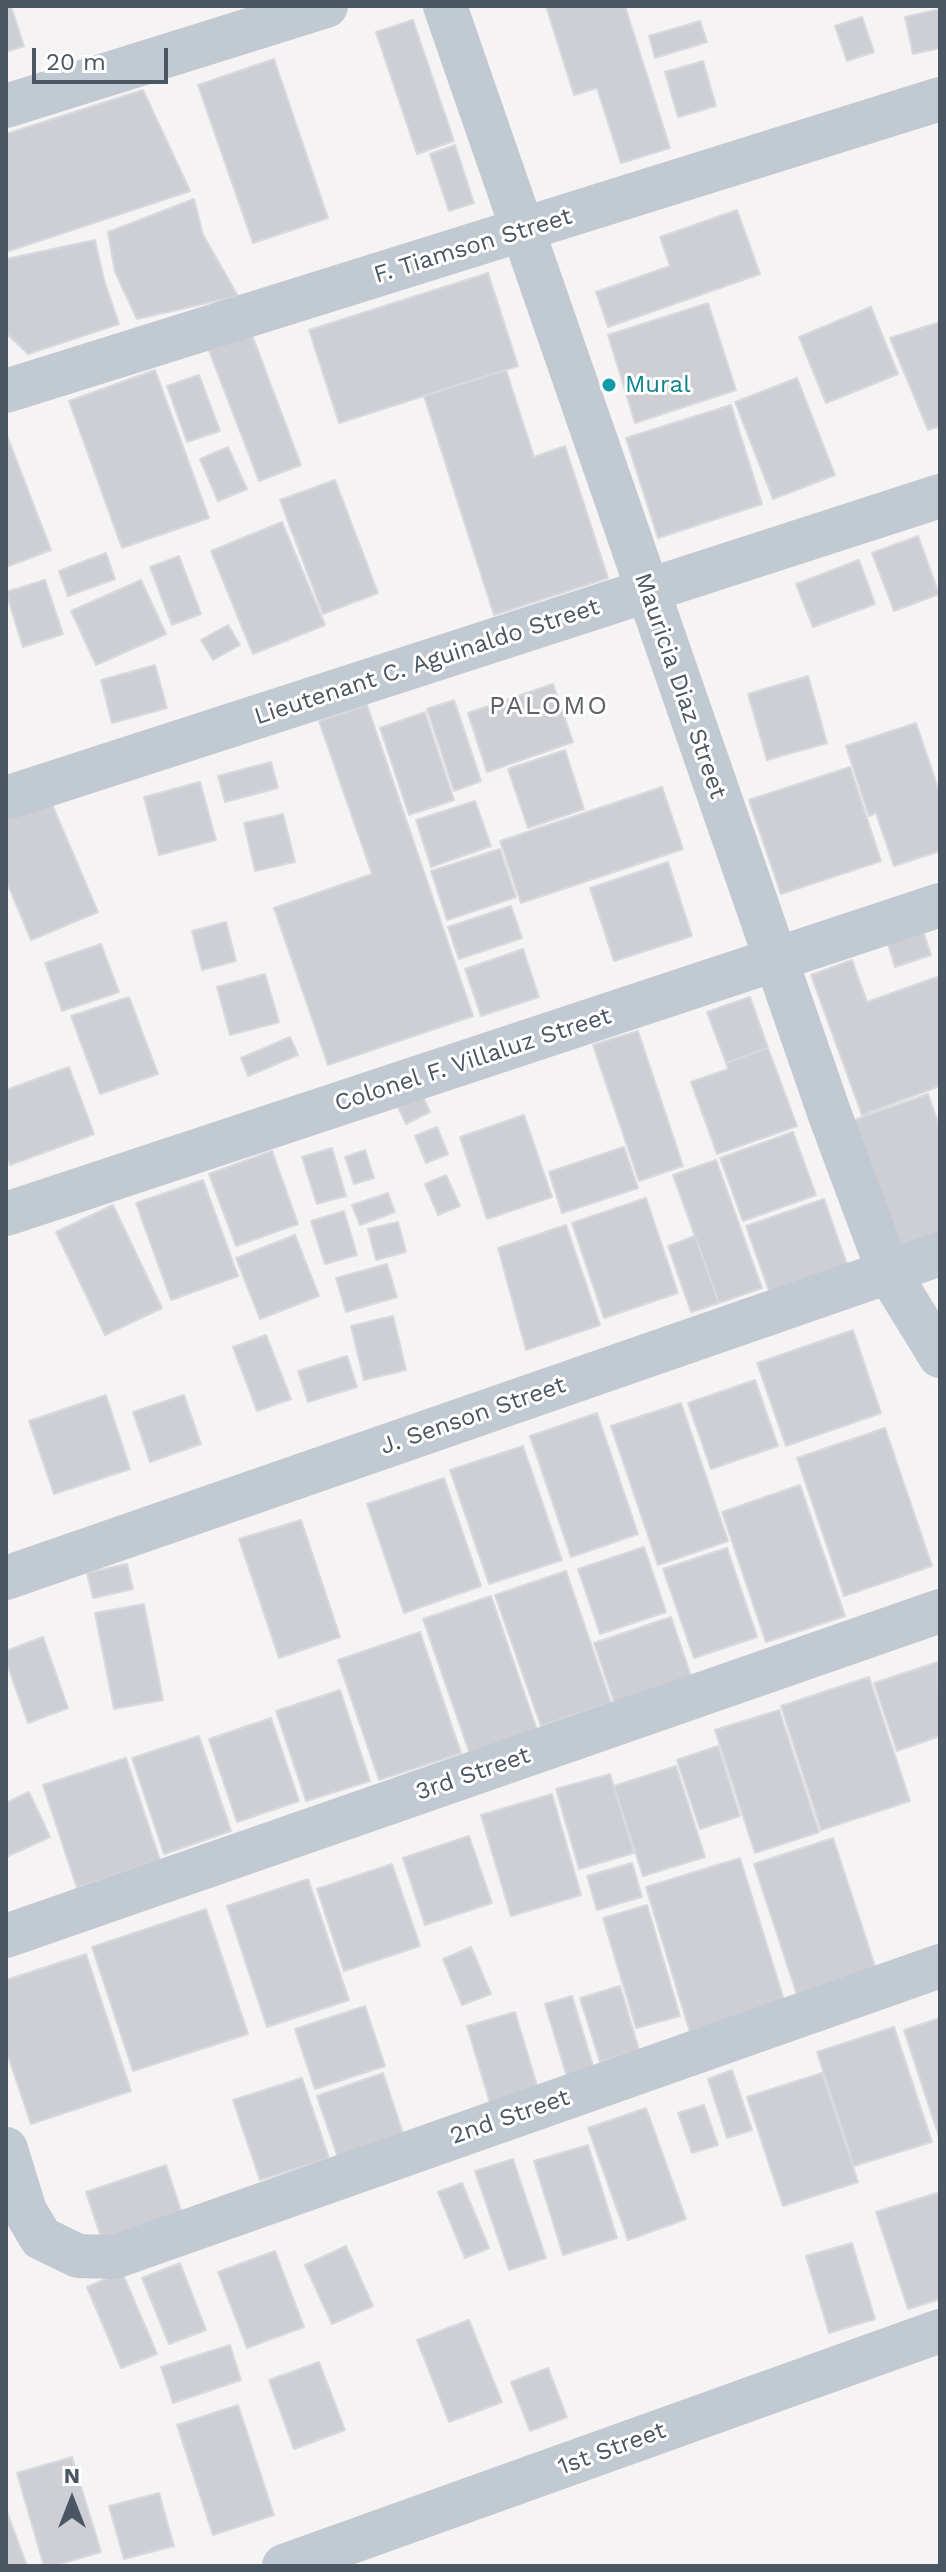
<!DOCTYPE html>
<style>
body{margin:0}
#map{position:relative;width:946px;height:2572px;overflow:hidden;background:#f5f3f3;font-family:"Work Sans",sans-serif}
canvas{display:block}
.frame{position:absolute;inset:0;border:8px solid #4a5661;pointer-events:none}
.north{position:absolute;left:32px;top:2460px;width:80px;height:80px;-webkit-text-stroke:6px #fff;paint-order:stroke;rotate:0deg;font-size:22px;font-weight:700;line-height:32px;text-align:center;color:#4a5661}
.north::after{content:'';display:block;margin:auto;width:28px;height:36px;background:#4a5661;clip-path:polygon(50% 0,100% 100%,50% 72%,0 100%)}
.scale{position:absolute;left:32px;top:48px;width:136px;height:36px;box-sizing:border-box;border:4px solid #4a5661;border-top:0;padding-left:10px;font-size:24px;line-height:28px;white-space:nowrap;color:#4a5661;-webkit-text-stroke:6px #fff;paint-order:stroke}
</style>
<div id="map">
<canvas width="946" height="2572"></canvas>
<div class="frame"></div>
<div class="north">N</div>
<div class="scale">20 m</div>
</div>
<script>
const context = document.querySelector('canvas').getContext('2d');
context.lineJoin = 'round';
function fillPath(path, color) {
  context.fillStyle = color;
  context.fill(path, 'evenodd');
}
function stroke(path, color, width, dash) {
  context.strokeStyle = color;
  context.lineWidth = width;
  context.lineCap = dash ? 'butt' : 'round';
  context.setLineDash(dash || []);
  context.stroke(path);
}
function write(font, color, halo, rows, align = 'center') {
  context.font = font + ' "Work Sans",sans-serif';
  context.lineWidth = 6;
  context.setLineDash([]);
  context.textBaseline = 'middle';
  context.strokeStyle = halo;
  context.fillStyle = color;
  for (const [text, x, y, turn = 0] of rows) {
    context.save();
    context.translate(x, y);
    context.rotate((+turn || 0) * Math.PI / 180);
    context.textAlign = isNaN(turn) ? turn : align;
    if (halo) context.strokeText(text, 0, 0);
    context.fillText(text, 0, 0);
    context.restore();
  }
}
const building = new Path2D(`
 M6,6H11L24,46L6,52Z
 M546,6H625L670,148L621,163L597,88L574,95Z
 M940,9V48L913,54L905,17Z
 M862,17L874,52L847,61L835,26Z
 M413,20L454,141L417,154L376,32Z
 M700,21L707,42L655,58L649,36Z
 M274,59L328,218L253,243L198,85Z
 M703,61L716,106L678,117L665,72Z
 M143,90L190,191L6,252V134Z
 M455,145L474,203L449,211L430,154Z
 M194,199L203,235L238,296L137,319L115,272L108,232Z
 M737,210L760,274L608,327L596,292L670,266L660,237Z
 M95,240L104,280L119,324L28,354L6,333V259Z
 M488,273L518,366L339,423L309,330Z
 M708,303L736,390L635,423L608,335Z
 M871,307L898,374L826,403L799,337Z
 M246,319L301,465L259,481L203,335Z
 M940,322V426L928,430L890,338Z
 M155,370L209,518L122,548L69,401Z
 M506,370L534,457L565,446L608,578L494,615L424,396Z
 M199,375L220,431L187,442L167,386Z
 M797,378L835,475L773,499L735,402Z
 M731,405L762,504L658,538L626,438Z
 M6,433L51,550L6,567Z
 M228,447L247,489L218,501L200,459Z
 M335,480L378,593L323,614L280,500Z
 M282,522L325,625L253,654L211,551Z
 M918,536L939,594L894,611L872,553Z
 M106,553L115,579L68,596L59,571Z
 M179,556L201,614L172,625L150,567Z
 M859,560L875,604L813,627L796,584Z
 M45,580L63,634L23,647L6,592Z
 M141,580L166,634L96,665L71,611Z
 M228,625L240,645L213,660L201,640Z
 M155,665L167,708L112,723L101,680Z
 M808,676L827,743L767,760L748,694Z
 M553,684L573,742L487,772L468,713Z
 M454,700L481,781L454,791L427,709Z
 M367,705L473,1016L328,1065L274,908L372,874L319,721Z
 M425,712L454,800L409,815L380,728Z
 M916,723L940,794V851L894,866L876,813L869,816L846,746Z
 M565,750L584,809L528,828L508,769Z
 M271,762L278,788L225,802L218,776Z
 M850,767L881,861L781,894L749,800Z
 M200,782L216,840L159,855L144,797Z
 M662,787L683,849L521,903L500,841Z
 M475,801L491,846L431,867L416,820Z
 M51,802L98,912L31,940L6,880V820Z
 M283,814L295,862L255,871L244,823Z
 M500,849L516,897L447,920L431,871Z
 M668,862L692,936L614,961L590,888Z
 M511,906L522,938L459,959L448,927Z
 M919,919L931,955L895,967L884,931Z
 M226,922L236,961L202,970L192,931Z
 M101,944L119,992L62,1011L45,963Z
 M523,949L539,997L481,1016L465,969Z
 M852,960L867,1002L940,976V1086L862,1115L811,975Z
 M265,974L279,1022L230,1035L217,987Z
 M129,997L158,1074L100,1094L71,1016Z
 M750,997L768,1048L726,1063L707,1012Z
 M638,1031L683,1166L639,1181L593,1045Z
 M290,1037L298,1055L248,1076L241,1058Z
 M768,1048L797,1126L717,1154L691,1082L728,1069L726,1063Z
 M69,1067L94,1134L10,1165L6,1154V1090Z
 M421,1092L430,1112L406,1124L396,1103Z
 M928,1094L940,1127V1234L901,1248L854,1120Z
 M524,1115L552,1197L487,1219L460,1137Z
 M437,1127L448,1154L426,1163L415,1136Z
 M793,1132L816,1195L743,1221L720,1158Z
 M624,1147L638,1188L562,1213L549,1172Z
 M332,1148L346,1196L317,1204L302,1157Z
 M365,1150L374,1178L354,1184L345,1157Z
 M272,1151L298,1224L236,1246L209,1174Z
 M716,1160L762,1288L719,1303L673,1175Z
 M446,1175L460,1206L438,1215L425,1184Z
 M203,1180L238,1276L171,1300L136,1203Z
 M388,1193L395,1212L360,1225L352,1205Z
 M646,1198L678,1293L604,1318L572,1223Z
 M824,1199L848,1267L770,1294L746,1226Z
 M113,1205L162,1308L105,1335L56,1232Z
 M344,1211L357,1255L325,1264L311,1221Z
 M398,1222L406,1252L376,1260L368,1229Z
 M566,1225L600,1325L526,1350L498,1248Z
 M295,1235L319,1296L260,1319L236,1258Z
 M695,1236L719,1303L691,1312L668,1246Z
 M387,1264L397,1297L346,1312L336,1278Z
 M393,1316L406,1370L364,1380L351,1326Z
 M853,1330L881,1413L786,1446L757,1363Z
 M266,1335L291,1399L257,1411L233,1347Z
 M347,1356L357,1387L308,1402L298,1371Z
 M755,1380L778,1446L711,1469L688,1403Z
 M106,1395L130,1469L54,1494L29,1421Z
 M184,1395L201,1444L150,1462L133,1412Z
 M681,1403L728,1541L658,1565L611,1426Z
 M597,1413L638,1534L571,1557L530,1436Z
 M885,1428L932,1566L844,1596L797,1458Z
 M523,1446L562,1560L489,1584L450,1470Z
 M444,1478L481,1586L404,1613L367,1504Z
 M800,1485L845,1616L766,1642L722,1512Z
 M301,1520L340,1637L279,1658L239,1539Z
 M644,1547L666,1612L600,1634L578,1569Z
 M727,1548L757,1637L694,1658L663,1569Z
 M127,1564L133,1589L93,1598L87,1573Z
 M566,1571L611,1703L541,1726L495,1595Z
 M491,1596L538,1733L471,1757L423,1619Z
 M144,1604L163,1700L114,1709L95,1613Z
 M671,1617L693,1682L616,1708L594,1643Z
 M420,1632L461,1753L379,1780L338,1660Z
 M43,1637L68,1708L28,1723L6,1661V1651Z
 M938,1662L940,1736L897,1751L874,1683Z
 M869,1677L910,1801L821,1830L781,1706Z
 M340,1690L370,1781L306,1801L276,1711Z
 M779,1710L819,1832L755,1853L715,1730Z
 M271,1718L299,1801L237,1822L209,1739Z
 M199,1736L231,1831L164,1854L132,1758Z
 M718,1746L740,1816L700,1829L677,1760Z
 M126,1758L160,1860L77,1888L43,1785Z
 M676,1766L705,1857L643,1876L614,1786Z
 M610,1774L634,1853L579,1869L556,1789Z
 M29,1792L50,1837L6,1857V1803Z
 M552,1794L581,1895L511,1916L481,1815Z
 M469,1836L492,1903L425,1925L403,1858Z
 M833,1838L876,1969L797,1995L754,1864Z
 M740,1858L787,2010L692,2039L646,1887Z
 M632,1863L642,1897L597,1910L587,1876Z
 M392,1864L420,1946L344,1971L317,1889Z
 M308,1879L349,2000L267,2027L227,1906Z
 M647,1905L680,2016L636,2028L603,1918Z
 M206,1909L248,2034L133,2071L92,1947Z
 M471,1947L491,1994L462,2005L443,1959Z
 M86,1954L131,2091L31,2124L6,2050V1980Z
 M620,1986L639,2050L600,2062L580,1998Z
 M572,1996L594,2069L567,2077L545,2004Z
 M365,2006L385,2066L315,2089L295,2029Z
 M515,2012L538,2089L490,2103L467,2026Z
 M940,2018V2140L904,2030Z
 M894,2027L932,2142L854,2166L817,2052Z
 M732,2070L752,2130L727,2138L708,2079Z
 M383,2073L406,2142L340,2164L317,2096Z
 M822,2073L858,2182L783,2206L747,2097Z
 M302,2078L329,2158L260,2180L233,2100Z
 M704,2105L718,2145L692,2153L678,2113Z
 M646,2108L686,2219L628,2240L588,2128Z
 M588,2145L617,2238L563,2255L534,2161Z
 M513,2159L546,2258L509,2270L475,2171Z
 M166,2165L182,2214L102,2240L86,2192Z
 M462,2183L489,2248L465,2258L438,2192Z
 M940,2192V2299L908,2309L876,2212Z
 M852,2243L875,2319L829,2333L806,2256Z
 M346,2246L373,2306L332,2324L305,2265Z
 M275,2251L304,2327L247,2348L218,2272Z
 M180,2263L206,2330L169,2344L142,2278Z
 M122,2272L157,2354L121,2368L87,2287Z
 M469,2320L502,2402L449,2422L417,2340Z
 M230,2345L241,2380L173,2403L161,2367Z
 M319,2362L345,2430L294,2449L269,2380Z
 M548,2368L567,2417L530,2431L511,2382Z
 M238,2405L274,2515L213,2535L177,2425Z
 M72,2457L101,2552L53,2566H44L17,2473Z
 M159,2493L174,2546L124,2559L109,2506Z
 M6,2509L27,2566H6Z`);
const minor = new Path2D(`
 M445,6L831,1118L889,1273L940,1356
 M6,106L326,6
 M6,391L940,99
 M6,798L940,496
 M6,1214L940,905
 M6,1578L940,1254
 M6,1936L940,1611
 M6,2149L25,2211L41,2238L78,2256L114,2257L940,1966
 M284,2566L940,2331`);
const markers = [
 [609,385,8,"#0f9aa8"]
];
const streetNames = [
 ["F. Tiamson Street",473,246,-17],
 ["Lieutenant C. Aguinaldo Street",427,662,-18],
 ["Mauricia Diaz Street",680,686,71],
 ["Colonel F. Villaluz Street",473,1060,-18],
 ["J. Senson Street",473,1416,-19],
 ["3rd Street",473,1774,-19],
 ["2nd Street",510,2117,-19],
 ["1st Street",612,2449,-20]
];
const cultureNames = [
 ["Mural",625,385]
];
const neighbourhoodNames = [
 ["PALOMO",549,706]
];
fillPath(building, '#cdcfd5');
stroke(building, '#d7d9de', 2);
stroke(minor, '#c1cad2', 44);
for (const [x, y, r, color] of markers) {
  const dot = new Path2D();
  dot.arc(x, y, r, 0, 2 * Math.PI);
  context.fillStyle = color;
  context.fill(dot);
  stroke(dot, '#fff', 3);
}
write('24px', '#4a5661', '#fff', streetNames);
write('24px', '#0d838f', '#fff', cultureNames, 'left');
context.letterSpacing = '2px';
write('26px', '#5f6368', '#fff', neighbourhoodNames);
context.letterSpacing = '0px';
</script>
